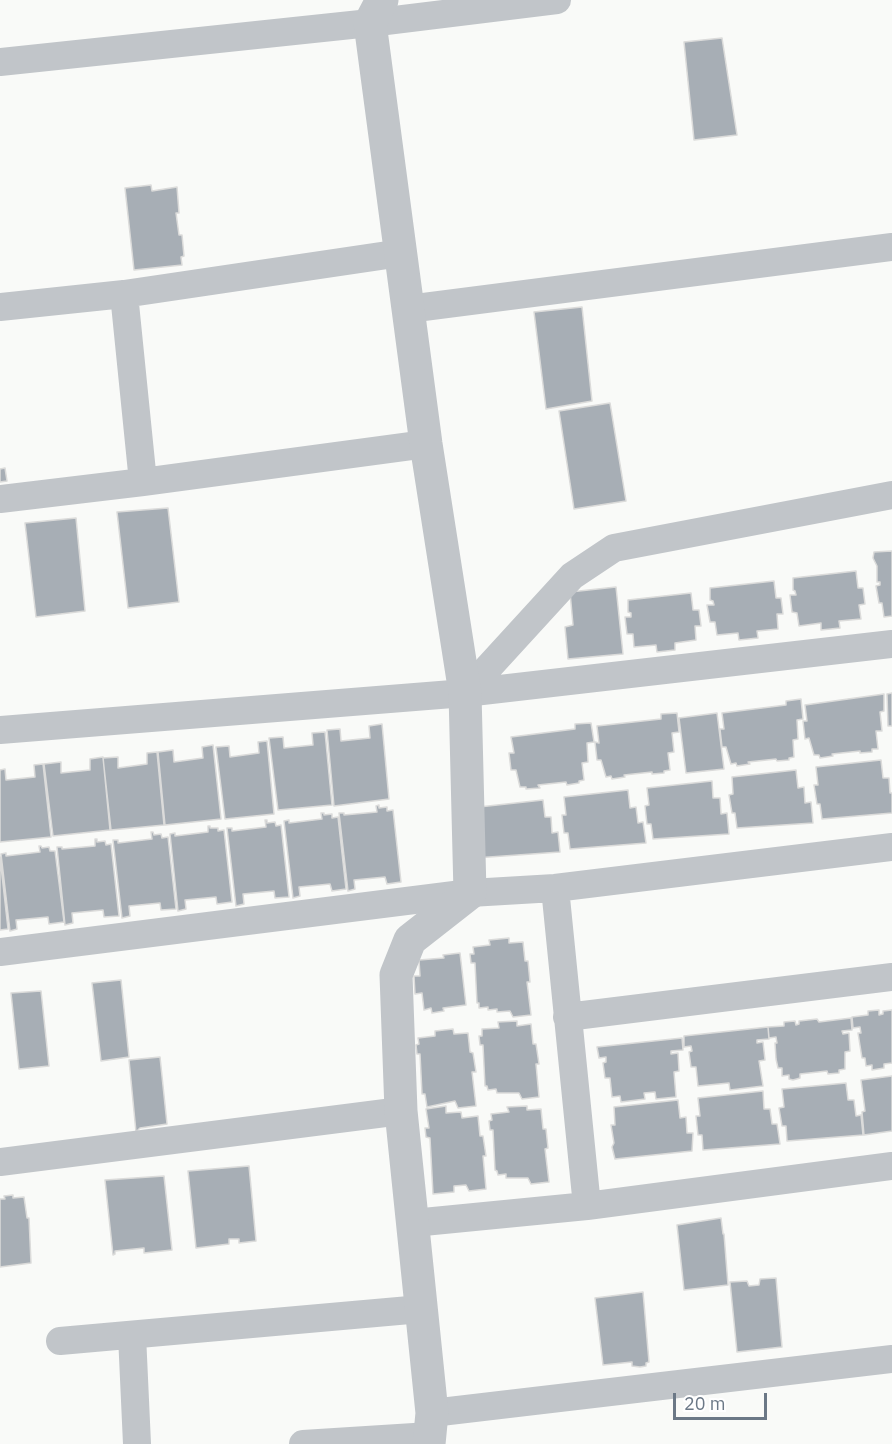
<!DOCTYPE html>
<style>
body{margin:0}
#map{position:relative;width:892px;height:1444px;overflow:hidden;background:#f9faf8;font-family:"IBM Plex Sans",sans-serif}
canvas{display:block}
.scale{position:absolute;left:673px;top:1393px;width:94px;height:27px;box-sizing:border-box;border:3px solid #6b7886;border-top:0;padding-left:8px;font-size:18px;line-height:21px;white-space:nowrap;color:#6b7886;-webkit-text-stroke:4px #fff;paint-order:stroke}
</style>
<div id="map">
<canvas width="892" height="1444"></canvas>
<div class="scale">20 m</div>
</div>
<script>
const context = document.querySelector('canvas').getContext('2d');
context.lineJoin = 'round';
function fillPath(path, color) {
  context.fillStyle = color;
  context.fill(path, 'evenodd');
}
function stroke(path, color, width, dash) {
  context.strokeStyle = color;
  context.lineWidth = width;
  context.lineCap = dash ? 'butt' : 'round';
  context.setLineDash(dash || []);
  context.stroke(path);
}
const building = new Path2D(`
 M722,38L737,135L694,140L684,42Z
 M151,185L152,191L177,187L179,213H176L179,235H182L184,256L181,257L182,265L134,270L125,188Z
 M582,307L592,401L546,409L534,312Z
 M610,403L626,501L574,509L559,411Z
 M5,468L7,481L0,482V469Z
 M168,508L179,602L128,608L117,512Z
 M76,518L85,611L36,617L25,523Z
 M892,551V616L884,617L882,603H879L876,586L880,585V582H877V566L873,558L874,552Z
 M856,571L858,588H863L865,604L859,605L861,619L839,621L840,628L821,630V623L799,626L797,613L792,612L790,595H796L795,591L793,590V578Z
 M774,581L776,598H781L783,614H777L778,629L757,631L758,638L739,640L738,633L717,635L715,622H710L707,605H714L713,601L710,600V588Z
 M616,587L623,654L568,659L565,627L573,625L570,592Z
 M691,593L693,610H699L701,626H695L696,640L675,643V650L657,652L656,645L634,647L633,634H627L625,617H631V613L628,612V600Z
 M892,693V726H888L887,694Z
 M884,694V711L880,712L882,731H876L878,749H872V752L860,753V751L832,754L833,756L820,758L819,755H814L809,738L805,739L803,721H807L805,705Z
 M801,699L803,719L797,720L798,739L793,740L794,757L789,758V760L777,761L776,759L748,762L750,764L737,766L736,763L731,764L726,747H722L720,729H724L722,713L786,705V701Z
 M677,713L679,732L672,733L674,752L668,753L670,770L664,771V773L652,774V772L624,775L625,777L612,779L611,776L606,777L601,760H597L595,742L599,743L597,726L661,719V714Z
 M717,713L724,769L686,773L679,718Z
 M591,723L594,742L587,743L588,762L582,763L584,780L579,781V783L567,785L566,782L538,785L540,788L526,789V787H520L516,770H511L509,753H514L511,737L575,729V724Z
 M382,724L389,799L334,806L327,730L340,729L341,741L370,738L369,726Z
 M325,732L332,805L278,810L269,738L283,737L284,748L313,745L312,733Z
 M267,741L274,814L225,819L216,747L229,746L230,757L259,753L258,742Z
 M213,745L221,819L165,825L158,752L173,750L174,762L203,758L202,747Z
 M157,752L164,825L111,830L103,758L118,757V768L147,764V753Z
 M103,757L110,830L53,836L44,764L61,762V773L90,770V759Z
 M881,760L883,778H889L890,793H892V813L822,819L820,804H817L814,785H818L816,767Z
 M43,764L51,837L0,842V770L5,769L6,780L35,777L34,765Z
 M796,770L798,788L804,787L805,803L811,802L813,823L737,828L735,813H732L729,795L733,794L732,777Z
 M712,781L713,798H720L721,814L727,813L729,834L653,839L651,824H647L645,806L649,805L647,788Z
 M628,790L630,808L636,807L638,823L643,822L646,843L570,849L568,833H564L562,815H566L564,797Z
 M543,800L545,817H551L552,833L558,832L560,852L475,858L479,807Z
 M379,805V808L387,807V811L393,810L401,882L387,884L385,877L354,880L355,889L348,891L339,813H344V815L377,812L376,806Z
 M321,813H324V815L332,814V818L338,817L346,889L332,891L330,884L299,887L300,896L293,898L284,821L289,820V823L322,819Z
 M265,820H267V823L275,822L276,826L281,825L289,897L275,898L274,891L243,894L244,904L236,906L227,828H232V831L266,827Z
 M208,826H210V828H218V831L224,830L232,902L217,904L216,897L185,900L186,909L178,911L170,834L175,833V836L208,832Z
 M151,832H153L154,835L161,834L162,838L168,837L176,909L161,910L160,903L129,906L130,916L122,918L113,840H118V843L152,839Z
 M95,839H97V842L105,841L106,845L111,844L119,916L104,917L103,910L72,913L73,923L65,925L57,847H62V849L95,846Z
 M39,846H41L42,848L49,847L50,851H55L64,922L49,924L48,917L16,920L17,929L10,931L1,854L6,853V856L40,852Z
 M0,857L8,929L0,930Z
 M509,938V943L523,942L525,961H528L530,982H527L531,1015L513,1017L510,1011L497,1012V1009L488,1010V1007L479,1008V1003H477L475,963H471L470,954H474L473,947L490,945L489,940Z
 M460,953L466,1005L443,1008L444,1011L432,1013L431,1008L424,1010L422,993L415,994L414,976H420L419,960L444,958L443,955Z
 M121,980L129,1057L101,1061L92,983Z
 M41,991L49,1066L19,1069L11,993Z
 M879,1010V1015L883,1014V1011L892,1010V1063L884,1064V1068L872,1070V1065L866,1066L865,1058H862L858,1033H861L860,1027L853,1028L852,1017L868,1015V1011Z
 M851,1018L852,1030L842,1031L843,1034L849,1033L850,1051L845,1052V1069L839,1070V1073L828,1074L827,1071L800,1074V1078L793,1080L789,1079V1075L782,1076V1068H778L776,1059L775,1043H777L776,1037L769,1038L768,1027L784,1026V1022L795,1021L796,1025L799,1024V1021L817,1019L819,1022Z
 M517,1021V1026L531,1024L533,1044H536L539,1064H536L539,1097L522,1099L519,1093H497L496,1089L488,1090L487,1086H485L483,1045H480L479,1036H482V1029L499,1028L498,1022Z
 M768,1027L769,1039L757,1040V1043L763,1042L765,1060L759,1061L763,1086L730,1090L729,1083L698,1086L696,1067H691L689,1052L692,1051L691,1046L684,1047V1036Z
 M453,1029L454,1034L468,1033L470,1052L473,1053L476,1072H472L476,1106L458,1108L455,1101L427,1107L425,1094H422L420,1054H417L416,1045L419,1044L418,1038L435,1036V1031Z
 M682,1038L683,1050L671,1051V1054L678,1053L679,1071L674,1072L676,1097L656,1099L655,1092L644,1093L645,1099L621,1102L620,1096L612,1097L610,1078H605L603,1063L606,1062V1057L599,1058L597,1047Z
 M160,1057L167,1124L140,1128L136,1132L129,1060Z
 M892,1076V1131L864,1135L862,1112L865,1111L861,1080Z
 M846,1083L848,1100H854L856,1116L861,1115L863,1135L787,1141L786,1126H782L779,1108L784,1107L782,1089Z
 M763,1091L764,1109H770L772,1124H777L780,1144L703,1150L702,1135H698L696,1116H700L698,1098Z
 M678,1100L680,1118L686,1117L687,1133H693L692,1151L615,1159L612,1147L614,1143L611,1125H615L614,1107Z
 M446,1106V1113L461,1112L462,1118L478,1116L480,1136H483L486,1156H483L486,1189L469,1191L466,1185L454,1186V1192L433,1194L430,1138L426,1137L425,1128H429L426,1109Z
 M527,1106V1110L541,1109L543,1129H546L548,1148L545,1149L549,1182L531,1184L528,1178H506V1174L498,1175L497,1171L495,1170L493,1130H490L489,1121L492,1120L491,1114L509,1112L507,1107Z
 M249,1166L256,1241L239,1243V1239H229V1244L196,1248L188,1171Z
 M164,1176L172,1250L144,1253V1248L115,1251V1254L113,1255L105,1180Z
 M13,1195V1198L24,1197L27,1218H29L31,1263L0,1267V1199H5L4,1196Z
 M721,1218L723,1234H724L728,1285L684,1290L677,1225Z
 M776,1278L782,1347L737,1352L730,1282L747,1281L749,1286L759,1285L760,1279Z
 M643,1292L649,1362L646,1363V1366L640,1367L632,1366V1362L603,1365L595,1298Z`);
const minor = new Path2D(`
 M0,62L370,23L557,0
 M124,294L143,482
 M0,307L124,294L401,253
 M408,309L892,247
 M892,495L614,548L572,576L465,693L892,644
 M0,499L143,482L426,444
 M0,730L465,693
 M555,888L587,1206
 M0,952L470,893L555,888L892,847
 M567,1017L892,977
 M0,1162L401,1111
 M413,1223L587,1206L892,1166
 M132,1335L137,1444
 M60,1341L421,1309
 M432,1413L892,1359
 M303,1444L430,1436`);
const tertiary = new Path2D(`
 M382,0L370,23L426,444L465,693L470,893L410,940L396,975L401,1111L432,1413L429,1444`);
fillPath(building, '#a7aeb5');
stroke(building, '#dbdbda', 1.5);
stroke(minor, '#c1c5c9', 28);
stroke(tertiary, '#c1c5c9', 33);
</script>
